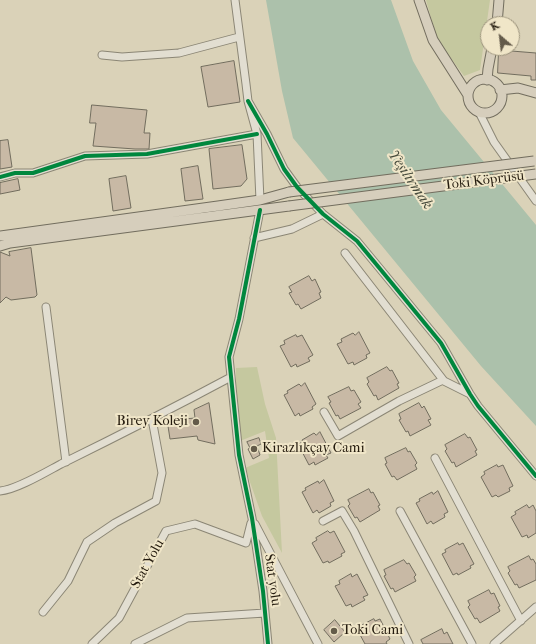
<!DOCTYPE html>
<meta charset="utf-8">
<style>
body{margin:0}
#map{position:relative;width:536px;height:644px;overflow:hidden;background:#dad2b8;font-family:"IM FELL French Canon",serif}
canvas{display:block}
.north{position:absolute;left:480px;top:16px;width:40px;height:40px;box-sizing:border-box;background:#f0e6c8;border:1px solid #9e957e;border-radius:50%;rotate:332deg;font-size:11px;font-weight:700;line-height:16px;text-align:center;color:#241b0e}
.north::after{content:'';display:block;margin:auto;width:14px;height:18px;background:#645b4a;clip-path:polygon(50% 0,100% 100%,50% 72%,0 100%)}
</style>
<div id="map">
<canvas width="536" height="644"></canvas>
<div class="north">K</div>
</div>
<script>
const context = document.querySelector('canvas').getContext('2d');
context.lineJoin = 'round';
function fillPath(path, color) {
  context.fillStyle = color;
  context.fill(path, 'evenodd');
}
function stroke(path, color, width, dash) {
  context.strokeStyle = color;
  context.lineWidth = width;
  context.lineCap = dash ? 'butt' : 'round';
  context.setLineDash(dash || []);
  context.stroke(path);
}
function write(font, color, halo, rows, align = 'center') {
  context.font = font + ' "IM FELL French Canon",serif';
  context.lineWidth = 4;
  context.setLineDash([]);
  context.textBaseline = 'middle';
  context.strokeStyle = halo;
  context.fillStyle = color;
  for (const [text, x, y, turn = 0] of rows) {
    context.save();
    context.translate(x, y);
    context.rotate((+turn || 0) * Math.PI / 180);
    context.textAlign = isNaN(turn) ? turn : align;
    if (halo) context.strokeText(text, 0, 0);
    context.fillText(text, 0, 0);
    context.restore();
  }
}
const green = new Path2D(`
 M426,0H490L480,70L464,76L437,39Z
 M257,367L265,404L276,438L282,553L262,516L245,468L269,458L265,431L240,441L233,381L236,380V368Z`);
const water = new Path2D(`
 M266,0H391L413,61L441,110L536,225V426L481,366L293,138L282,91Z`);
const building = new Path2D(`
 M499,50L536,53V80H531V76L498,73Z
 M234,61L240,102L208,107L201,67Z
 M92,105L147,110L144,133H150L149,149H135L93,146L96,123H90Z
 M8,140L12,167L0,169V141Z
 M242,145L247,179L241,186L213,189L209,149Z
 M198,166L203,199L185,201L181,169Z
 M126,176L131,208L113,211L109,179Z
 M18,179L20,190L0,194V183Z
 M31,248L37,295L35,297L11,300L6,297L0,303V252L10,256L9,252Z
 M309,276L312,281L315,279L321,292L319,293L321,298L301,309L298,304L296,305L289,293L292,292L289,287Z
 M359,332L370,353L366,355L367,358L354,365L353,362L348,364L337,344L342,342L341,339L353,333L355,335Z
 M296,335L297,337L302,335L313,355L308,358L310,361L297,367L296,364L291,367L280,346L285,344L284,341Z
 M387,367L390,371L392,370L399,383L397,384L399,388L378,400L376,395L374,396L367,384L369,382L367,378Z
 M305,383L316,404L312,407L313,409L300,416L299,413L295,416L284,395L288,393L287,391L299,384L301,386Z
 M349,387L351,391L354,390L361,402L358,404L361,408L340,419L338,415L336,416L329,403L331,402L328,397Z
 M209,403L215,444L198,440L197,436L170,439L168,426L174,420L195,418L194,410Z
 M419,403L422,408L424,406L431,419L428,420L431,425L410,436L408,431L406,432L399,420L401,419L399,414Z
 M320,432L331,453L326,455L328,458L315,465L314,462L309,465L298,444L303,442L302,440L314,433L316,435Z
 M465,434L468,438L470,437L477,450L475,451L477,455L456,467L454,462L452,463L445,451L447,449L445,445Z
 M259,438L261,444L257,446L260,455L253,459L248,449L250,448L247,442Z
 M406,448L408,452L410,451L417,463L415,465L417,469L397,480L394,476L392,477L385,464L387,463L385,458Z
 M497,465L498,467L503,465L513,486L509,488L510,491L498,497L496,495L492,497L481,477L485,474L484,472Z
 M324,480L334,501L330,503L331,506L319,513L317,510L313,513L302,492L306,490L305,488L318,481L319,483Z
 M369,489L371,493L373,492L380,505L378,506L380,510L360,522L357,517L355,518L348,506L350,504L348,500Z
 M438,491L448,512L444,514L445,517L433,524L431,521L427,524L416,503L420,501L419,499L432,492L433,494Z
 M527,505L529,508L533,505L536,511V533L528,538L527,535L522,537L511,517L516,514L515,512Z
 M328,531L330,533L334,531L345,552L341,554L342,556L329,563L328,561L323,563L312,543L317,540L316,538Z
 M458,543L459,545L463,543L474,564L470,566L471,568L458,575L457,573L453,575L442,554L446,552L445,550Z
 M529,556L531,560L533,559L536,564V580L519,588L517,584L515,585L508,573L510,571L508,567Z
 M404,560L407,564L409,563L416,575L414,577L416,581L395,592L393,588L391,589L384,576L386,575L384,570Z
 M351,574L352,577L357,574L368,595L363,597L365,600L352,607L351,604L346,606L335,586L340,584L339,581Z
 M489,590L491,594L494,593L500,606L498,607L500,611L480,623L477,618L475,619L468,607L470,605L468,601Z
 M374,619L375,621L380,619L390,639L386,642L387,644H365L358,631L362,628L361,626Z
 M335,620L345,632L334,642L324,630Z
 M442,629L444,634L447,632L453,644H423L421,640Z`);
const minor = new Path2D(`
 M235,0L246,84L248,101L257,134L260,200
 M102,55L122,57L179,53L239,37
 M248,101L267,134L284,169L297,187L323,214L357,241L381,270L441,343L470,394L478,406L536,476
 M479,112L494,142L536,201
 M0,177L15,173H33L85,156L147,154L257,134
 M260,210L239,319L229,357L239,455L252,518L263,591L268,644
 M254,238L292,229L323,214
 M345,253L444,381L470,394
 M46,307L66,462
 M324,412L338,436L399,401L443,380
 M435,458L521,621
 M0,491C16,490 46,472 61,464C118,436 175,407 231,377
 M400,511L472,644
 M323,521L342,511L354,531L409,644
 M255,524L318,644
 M43,612L68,581L87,542L115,523L156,501L162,473L152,419
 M92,644L119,618L166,531L195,524L246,543L251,523
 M135,644L187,618L265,613
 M494,644L536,607`);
const major = new Path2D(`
 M419,0L433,40L468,95
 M497,24L499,0
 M468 96a17 17 0 1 1 34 0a17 17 0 1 1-34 0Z
 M487,80L488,69L492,48
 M500,90L518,88L536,93
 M0,236L218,206L260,200L289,192
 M0,246L10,243L289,206`);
const majorBridge = new Path2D(`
 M289,192L534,161
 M289,206L536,174`);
const cycleway = new Path2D(`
 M248,101L267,134L284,169L297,187L323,214L357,241L381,270L441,343L470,394L478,406L536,476
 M0,177L15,173H33L85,156L147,154L257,134
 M260,210L239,319L229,357L239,455L252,518L263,591L268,644`);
const markers = [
 [196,422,4,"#645b4a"],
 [254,449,4,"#645b4a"],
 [334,631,4,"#645b4a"]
];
const streetNames = [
 ["Toki Köprüsü",484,181,-7],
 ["Stat Yolu",148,564,-61],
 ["Stat yolu",272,580,82]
];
const poiNames = [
 ["Birey Koleji",188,422,"right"],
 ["Kirazlıkçay Cami",262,449],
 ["Toki Cami",342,631]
];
const waterNames = [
 ["Yeşilırmak",410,180,56]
];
fillPath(green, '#c5c89f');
fillPath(water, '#acc1ab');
fillPath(building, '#c8b9a5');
stroke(building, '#726d5e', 1);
stroke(minor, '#8b8675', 9);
stroke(major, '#726d5e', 11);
stroke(minor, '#e2ded1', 7);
stroke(major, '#d6cebc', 9);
stroke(majorBridge, '#726d5e', 11, []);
stroke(majorBridge, '#d6cebc', 9);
stroke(cycleway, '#00873e', 4);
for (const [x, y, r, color] of markers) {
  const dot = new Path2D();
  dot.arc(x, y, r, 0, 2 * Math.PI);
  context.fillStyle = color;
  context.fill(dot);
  stroke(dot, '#f0e6c8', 1.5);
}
write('14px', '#241b0e', '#f0e6c8', streetNames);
write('14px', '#241b0e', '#f0e6c8', poiNames, 'left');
write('italic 15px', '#474b3c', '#f0e6c8', waterNames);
</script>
